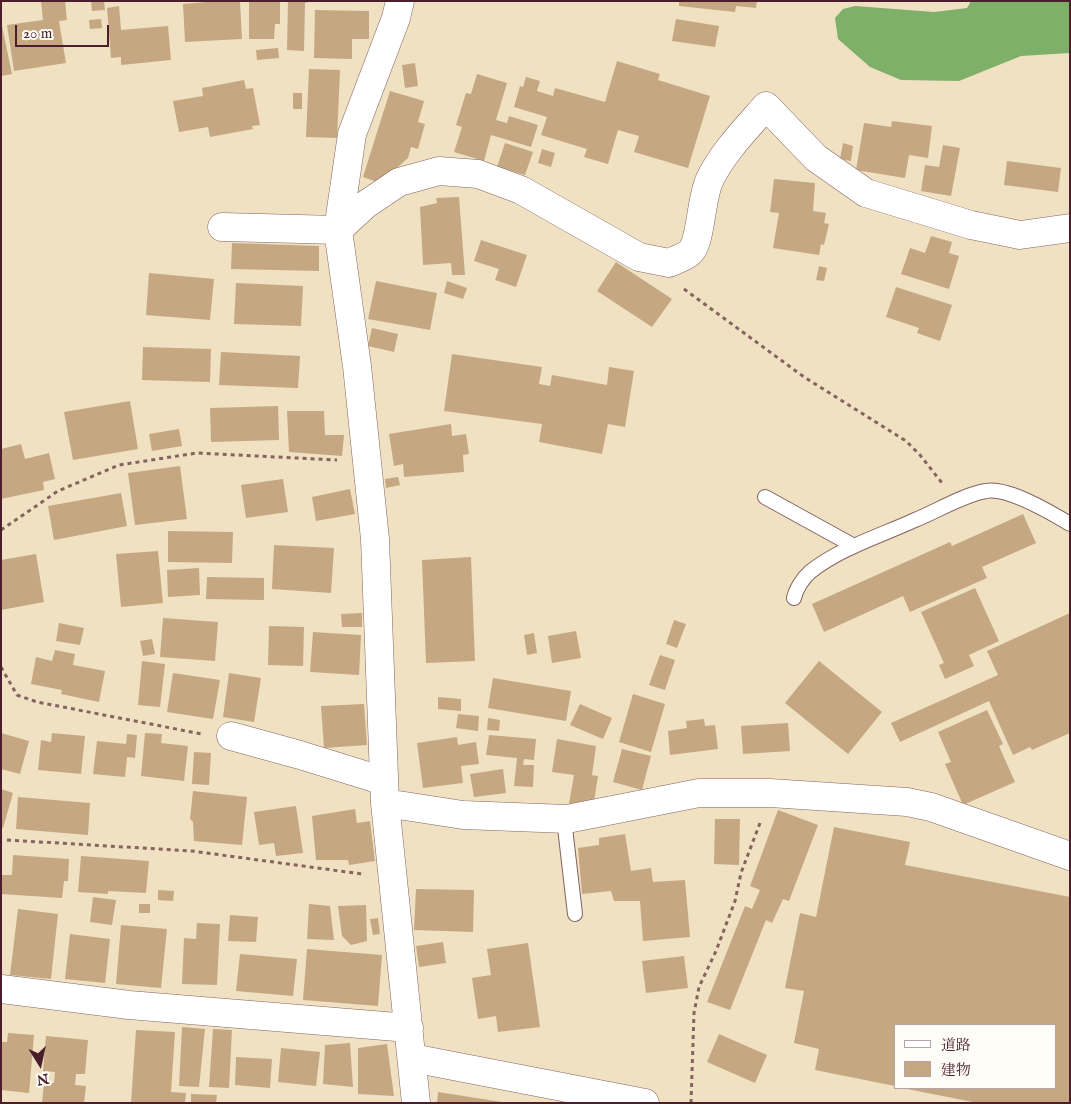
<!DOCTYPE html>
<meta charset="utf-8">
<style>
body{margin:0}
#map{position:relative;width:1071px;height:1104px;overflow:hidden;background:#efe1c2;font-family:"IM FELL English","Noto Serif JP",serif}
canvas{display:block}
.frame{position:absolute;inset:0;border:2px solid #4a1f2b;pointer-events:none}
.legend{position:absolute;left:894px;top:1024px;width:162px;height:65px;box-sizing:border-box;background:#fdfcf7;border:1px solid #b5a4a5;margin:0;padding:6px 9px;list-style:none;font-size:15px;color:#4a1f2b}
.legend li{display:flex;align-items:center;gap:10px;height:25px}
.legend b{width:25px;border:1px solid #b5a4a5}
.north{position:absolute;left:15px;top:1039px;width:50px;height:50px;-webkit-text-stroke:4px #fdfcf7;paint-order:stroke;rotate:170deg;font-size:14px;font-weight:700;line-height:20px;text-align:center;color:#4a1f2b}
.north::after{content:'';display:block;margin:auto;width:18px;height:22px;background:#4a1f2b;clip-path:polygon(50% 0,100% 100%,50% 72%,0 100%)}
.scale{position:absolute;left:15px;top:25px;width:94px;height:22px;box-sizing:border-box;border:2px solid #4a1f2b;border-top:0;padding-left:6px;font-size:15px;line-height:18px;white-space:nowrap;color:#4a1f2b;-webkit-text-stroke:4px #fdfcf7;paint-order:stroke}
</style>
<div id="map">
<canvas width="1071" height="1104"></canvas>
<div class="frame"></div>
<ul class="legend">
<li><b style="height:6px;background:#fff"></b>道路</li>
<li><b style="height:14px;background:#c5a882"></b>建物</li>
</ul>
<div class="north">N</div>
<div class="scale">20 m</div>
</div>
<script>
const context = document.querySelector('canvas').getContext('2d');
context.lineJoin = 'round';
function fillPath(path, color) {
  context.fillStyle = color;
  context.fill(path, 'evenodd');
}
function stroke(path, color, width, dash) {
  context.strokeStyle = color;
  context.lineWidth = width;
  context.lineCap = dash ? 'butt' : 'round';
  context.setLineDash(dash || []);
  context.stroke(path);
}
const forest = new Path2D(`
 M971,1H1070V53L1021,56L959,81L901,80L870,67L838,39L835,18L843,9L855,6L934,12L967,8Z`);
const building = new Path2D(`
 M41,1H65L67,20L59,21L66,63L14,71L7,25L43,20Z
 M91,1H104L105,10L92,11Z
 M219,1H240L242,39L185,42L183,4Z
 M249,1H280V24H275L274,39H249Z
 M288,1H310L305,3L304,51L287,50Z
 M679,1H757L756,8L736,6L735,12L679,6Z
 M119,6L121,30L168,26L171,60L121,65V57L111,58L107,8Z
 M315,10L369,11V39H352V59L314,58Z
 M101,19L102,28L90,29L89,20Z
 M676,19L719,26L715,47L672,41Z
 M1,21L12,74L1,76Z
 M278,48L279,58L257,60L256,50Z
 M617,61L660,74L658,80L710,96L688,168L634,152L639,136L618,130L608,164L584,157L587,149L541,135L547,117L514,107L520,86L523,87L526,77L540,81L537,91L553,96L555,88L605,102Z
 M415,63L418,86L405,88L402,65Z
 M309,69L340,70L337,138L306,137Z
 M477,74L507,83L496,120L507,123L509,116L538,125L531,147L491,135L484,161L454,152L462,127L456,125L466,93L471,94Z
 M244,80L246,89L253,88L260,125L252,126L253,129L210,137L208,127L179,132L173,101L203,96L202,88Z
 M390,91L424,101L418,122L425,124L418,149L411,147L408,158L380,183L363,177Z
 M293,93H302V109H293Z
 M892,121L932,126L928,158L909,155L905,178L856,170L864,123L891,127Z
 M505,143L533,152L525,175L497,167Z
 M843,143L853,146L851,161L840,159Z
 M943,145L960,148L951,196L921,191L925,165L939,167Z
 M542,149L555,153L551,167L538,163Z
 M1007,161L1061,168L1058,192L1004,185Z
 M774,179L815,183L813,211L826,213L824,223L829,224L824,245L821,244L819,255L773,248L779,213L770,212Z
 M459,197L465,275H452L451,263L423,265L420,207L437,203L436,198Z
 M931,236L952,242L949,253L959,256L949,289L901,274L910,248L925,253Z
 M481,240L527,255L516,287L495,280L499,269L474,261Z
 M232,243L319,246V271L231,269Z
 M616,262L672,299L652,327L597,291Z
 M819,266L827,268L824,281L816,280Z
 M149,273L214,279L210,320L146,315Z
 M376,281L437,293L430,330L368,319Z
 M447,281L467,288L463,299L444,293Z
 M236,283L303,286L301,326L234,324Z
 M896,287L952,305L940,341L917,333L919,328L886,317Z
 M372,328L398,334L394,352L368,346Z
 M143,347L211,349L210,382L142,380Z
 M221,352L300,356L298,388L219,385Z
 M452,354L542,367L539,384L550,386L552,375L607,385L609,367L634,371L625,427L608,424L602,454L539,442L542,424L444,411Z
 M130,401L138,449L73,460L64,412Z
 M278,406L279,440L211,442L210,408Z
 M287,411H324L325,435H344L342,456L289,452Z
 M451,424L452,436L466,434L469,454L463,455L464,472L404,477L403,464L394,466L389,434Z
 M179,429L182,446L152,451L149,434Z
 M21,444L25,459L49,453L55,479L43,482L44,490L1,499V449Z
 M180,466L187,519L135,525L128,473Z
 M398,477L400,485L386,488L385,479Z
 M283,479L288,512L246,518L241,485Z
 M350,489L355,514L316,521L312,497Z
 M121,493L127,526L54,540L48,506Z
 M1023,514L1036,543L982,567L987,578L910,612L903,596L824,632L812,604L950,542L952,546Z
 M168,531L233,532L232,563L168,562Z
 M274,545L334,548L331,593L272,589Z
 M158,551L163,603L121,607L116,554Z
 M36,554L44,602L1,610V560Z
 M471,557L475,661L426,663L422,560Z
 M199,568L200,595L168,597L167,570Z
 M207,577L264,578V600L206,599Z
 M975,588L999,641L969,655L974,666L945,679L939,665L944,663L921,612Z
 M362,613V627H342L341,614Z
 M1070,613V733L1032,750L1030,747L1013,755L989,701L900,742L891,723L998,675L987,651Z
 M163,618L218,622L215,661L160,657Z
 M674,620L686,624L677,648L666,644Z
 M59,623L84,628L80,645L56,641Z
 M269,626L304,627L303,666L268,665Z
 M576,631L581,658L552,663L548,636Z
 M313,632L361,635L359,675L310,672Z
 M534,633L537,653L527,655L524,635Z
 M152,639L155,654L143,656L140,641Z
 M55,650L75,654L73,665L105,671L99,702L61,694L62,690L31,684L36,657L52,661Z
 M660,655L675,660L665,690L649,685Z
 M142,661L165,664L160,707L138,705Z
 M819,661L882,712L848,754L785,703Z
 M173,673L220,680L213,719L167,712Z
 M229,673L261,678L254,722L223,717Z
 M493,678L571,691L566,721L488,708Z
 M633,694L665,704L651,752L619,742Z
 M438,697L461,699V711L438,709Z
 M364,704L367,745L324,748L321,706Z
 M580,704L612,718L603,739L570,725Z
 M987,710L1003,744L999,746L1015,782L963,805L945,764L951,762L938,732Z
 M458,714L479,716L478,731L456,728Z
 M488,718L500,720L499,731L487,730Z
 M704,719L705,726L715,725L718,749L670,755L668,731L687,728L686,721Z
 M788,723L790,751L743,754L741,726Z
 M1,733L29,741L20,774L1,769Z
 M52,733L85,736L81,774L38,770L41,740L51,742Z
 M145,733L162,734L161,743L188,746L184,781L141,776Z
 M127,734L137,735L135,758L127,757L125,777L93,774L97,741L126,744Z
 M489,735L536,739L534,760L524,759L523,765H534L533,787L514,786L517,758L486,755Z
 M457,737L458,745L476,742L479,764L461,766L463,783L423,788L417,743Z
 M557,739L596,746L592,775L598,776L594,802L569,804L574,775L552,772Z
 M622,749L651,756L642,790L613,782Z
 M194,752L211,753L209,785L192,784Z
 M503,769L506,793L474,797L470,774Z
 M1,789L13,793L3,828L1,827Z
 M193,791L247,797L242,845L194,841L193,822L190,819Z
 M18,797L90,803L88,835L16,829Z
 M296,806L303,853L276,856L274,843L259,845L254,812Z
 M355,809L357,823L370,821L375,861L349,865L348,860H316L312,816Z
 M778,810L818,825L789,901L783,899L772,923L766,920L730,1010L707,1002L745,906L752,909L760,890L750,886Z
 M715,819H740L739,865L714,864Z
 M834,827L910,842L905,865L1070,897V1103H978L907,1089L1055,1088V1025H895V1086L815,1070L819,1049L794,1043L804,991L785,988L800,913L816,917Z
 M625,834L631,871L651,868L653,882L685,880L690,937L643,941L640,901H614L611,891L582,894L578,848L599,845V838Z
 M13,855L69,859L68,881H64L62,898L1,894V875H12Z
 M81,856L149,861L146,893L108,891V894L78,892Z
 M416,889L474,890L473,932L414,930Z
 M158,890L174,891L173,901L158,900Z
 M93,897L116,900L112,925L90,922Z
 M139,904H150V913H139Z
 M309,904L330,906L334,940L307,939Z
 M366,905L367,941L351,945L342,936L338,906Z
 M18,909L58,914L51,979L10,975Z
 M230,915L258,917L256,942L228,941Z
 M378,918L380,934L373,935L370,919Z
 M197,923L220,924L217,985L182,984L184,938L196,939Z
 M121,925L167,929L161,988L116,984Z
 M70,934L110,939L105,983L65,979Z
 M443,942L446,963L419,967L416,946Z
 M528,943L540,1027L498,1032L496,1016L478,1019L472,978L491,975L487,949Z
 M307,949L382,955L378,1006L303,1000Z
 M240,954L297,959L293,996L236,991Z
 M684,956L688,988L646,993L642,961Z
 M182,1027L205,1029L199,1087L179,1086Z
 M213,1029L232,1030L229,1088L209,1087Z
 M136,1030L175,1032L171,1092L186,1093L185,1103H131Z
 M8,1033L34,1035L29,1093L1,1090V1042H7Z
 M719,1034L767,1055L755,1083L707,1062Z
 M46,1036L88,1040L85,1074H76L75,1085L86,1086L84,1103H42L44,1083H54L55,1072L43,1071Z
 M350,1043L353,1087L323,1084L325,1045Z
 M387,1044L394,1096L358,1094V1048Z
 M281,1048L320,1052L316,1086L278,1082Z
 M236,1057L272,1059L270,1088L235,1085Z
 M438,1092L502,1102V1103H437Z
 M191,1094L217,1095L216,1103H191Z`);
const path = new Path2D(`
 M684,289L804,377L906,441L920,455L942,483
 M1,530L58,491L119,465L197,453L337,460
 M1,667L17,695L37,702L202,734
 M7,840L192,851L362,874
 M691,1103L694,1013L699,987L716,951L735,901L741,873L760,823`);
const service = new Path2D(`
 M765,497L854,546
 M794,598C796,589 803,578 810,572C840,548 880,536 915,520C935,512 965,494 986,491C1008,487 1050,512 1070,524
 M564,819L575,914`);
const minor = new Path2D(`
 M400,1L396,18L352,134L338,230L357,366L375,539L385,803L416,1103
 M222,227L338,230L365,205L399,182L439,171L478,174L521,190L639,257L669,263C675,260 688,256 692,250C701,238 701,197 710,179C723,152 746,129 766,106L816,158L866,193L971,225L1020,235L1070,228
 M231,736L300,755L384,781
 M385,803L463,815L567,819L699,793H770L907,802L931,807L1070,856
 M1,989L129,1005L409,1028`);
const tertiary = new Path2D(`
 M412,1058L645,1103`);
fillPath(forest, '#7fb06a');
fillPath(building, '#c5a882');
stroke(service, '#846360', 16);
stroke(minor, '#846360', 29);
stroke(tertiary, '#846360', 29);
stroke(path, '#846360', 3, [4, 4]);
stroke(service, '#fff', 14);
stroke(minor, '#fff', 28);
stroke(tertiary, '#fff', 28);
</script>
